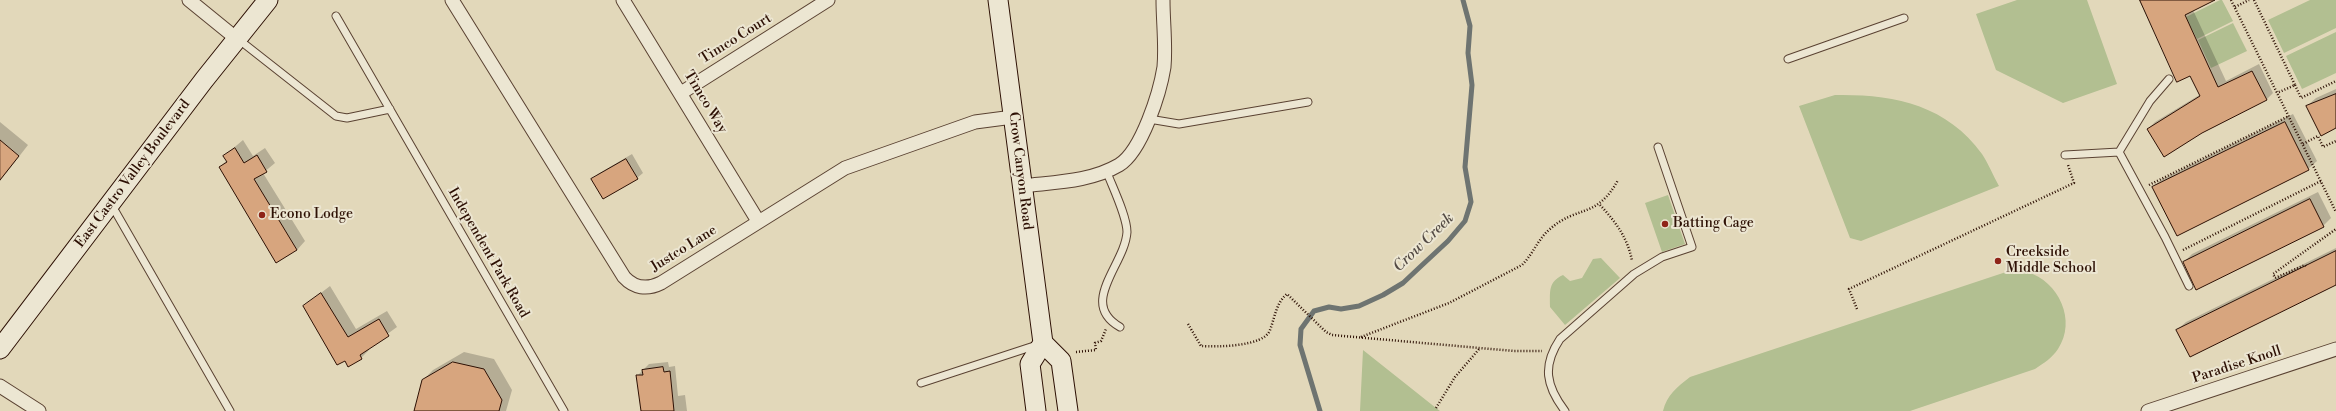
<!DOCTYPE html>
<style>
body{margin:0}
canvas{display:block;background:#e2d8ba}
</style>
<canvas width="2336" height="411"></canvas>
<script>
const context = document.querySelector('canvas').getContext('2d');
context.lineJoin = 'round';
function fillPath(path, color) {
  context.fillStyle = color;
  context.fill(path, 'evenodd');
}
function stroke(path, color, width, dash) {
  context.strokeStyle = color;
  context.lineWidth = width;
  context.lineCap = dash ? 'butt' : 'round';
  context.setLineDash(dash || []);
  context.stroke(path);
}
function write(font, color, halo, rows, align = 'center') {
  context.font = font + ' "Libre Bodoni",serif';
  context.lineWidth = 4;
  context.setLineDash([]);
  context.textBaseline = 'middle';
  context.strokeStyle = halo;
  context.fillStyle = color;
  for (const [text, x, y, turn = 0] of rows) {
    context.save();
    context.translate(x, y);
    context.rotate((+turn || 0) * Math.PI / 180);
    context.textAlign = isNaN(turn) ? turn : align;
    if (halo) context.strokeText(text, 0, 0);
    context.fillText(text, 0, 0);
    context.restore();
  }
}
const green = new Path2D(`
 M2017,0H2087L2117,84L2063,103L1996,70L1976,14Z
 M2220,0H2222L2233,21L2197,39L2186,17Z
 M2310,0H2336V28L2284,53L2268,20Z
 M2233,23L2247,51L2211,68L2198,40Z
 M2336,32V73L2302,89L2286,56Z
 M1835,95C1892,94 1946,104 1982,154C1988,163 1993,175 1999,186L1861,241L1850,238L1799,106Z
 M1668,195L1685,244L1662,252L1645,203Z
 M1601,258L1620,278L1565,325L1550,307C1550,291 1548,282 1563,275L1570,281L1582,278L1593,259Z
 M2009,271C2015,271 2022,271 2027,272C2059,281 2077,321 2058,349C2052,358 2044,363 2035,369L1910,411H1663C1667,395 1677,387 1690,377Z
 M1363,350L1436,408L1440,411H1360Z`);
const shadow = new Path2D(`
 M2139,0H2212L2193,10L2226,81L2259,64L2273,93L2266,100L2148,129L2155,122L2201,94L2190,74L2178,80Z
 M2336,89V127L2307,106L2316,98Z
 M2293,114L2317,161L2308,169L2153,187L2162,179Z
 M0,122L28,145L0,181Z
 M243,140L253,156L265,148L275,163L263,173L305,241L297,250L220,167L227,160L224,156Z
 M632,154L643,173L637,178L593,179L598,174Z
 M2318,192L2331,218L2323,226L2184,262L2192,254Z
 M2336,248V284L2177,330L2186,322Z
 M330,286L356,329L387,311L397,327L368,348L369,350L361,358L304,306Z
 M464,352L494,359L512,390L506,411H415L423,380L433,370Z
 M668,362L669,367L675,366L678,396L685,395L687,411H642L637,376L649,364Z`);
const stream = new Path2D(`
 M1320,411L1300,345L1301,329L1314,311L1329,307L1341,309L1359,306L1383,295L1403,283L1420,267L1448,241L1465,221L1471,202L1465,167L1472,85L1468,53L1470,26L1463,0`);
const building = new Path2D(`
 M2140,0H2215L2185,15L2218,87L2252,71L2267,100L2202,133L2164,157L2147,129L2200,96L2190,76L2177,82Z
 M2336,94V128L2321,136L2306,106Z
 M2285,122L2309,170L2177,236L2152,187Z
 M0,140L19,156L0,180Z
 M235,148L244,163L257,155L267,172L254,179L297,250L276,263L219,167L227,162L223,156Z
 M626,159L638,179L603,199L591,179Z
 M2310,199L2324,227L2196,290L2183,262Z
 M2336,251V285L2190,357L2176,330Z
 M321,293L348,337L379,319L389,336L360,355L362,359L348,367L345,361L337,365L303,306Z
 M453,362L484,369L502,400L499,411H414L422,380Z
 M663,367L664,372L670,371L674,411H641L636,375H643L642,370Z`);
const path = new Path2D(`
 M2231,0L2336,212
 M2254,0L2295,85L2277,93
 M2235,7L2249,0
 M2295,85L2301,98L2336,81
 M2303,144L2318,136L2323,147L2336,141
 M2149,185L2289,116
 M1600,205C1615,221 1628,238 1632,261
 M2183,250L2321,181
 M2306,266L2305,265L2275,278L2273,274L2336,229
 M1857,309L1849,289L2074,183L2068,165
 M1188,324L1201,346C1216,347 1264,347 1270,330C1275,317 1276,303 1287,294L1326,332L1332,335L1514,351H1542
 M1361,337L1449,303L1522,265C1533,254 1538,239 1550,229C1577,205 1597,219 1618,180
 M1076,352L1096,350L1095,343L1101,341L1106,329
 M1436,408L1455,377L1480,348`);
const lane = new Path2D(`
 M336,16L564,411
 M238,39L336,116L347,118L390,109
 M1788,59L1904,18
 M1149,119L1179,124L1308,102
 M2119,152L2165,237L2189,286
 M2119,152L2150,101L2169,79
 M2065,155L2119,152
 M1106,170C1112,186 1127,216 1127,232C1125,265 1078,303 1120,327
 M111,204L230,411
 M921,383L1037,345
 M1565,411C1546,386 1542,366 1560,339L1634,274L1662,257L1692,247L1658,147`);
const street = new Path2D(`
 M189,0L237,39
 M452,0L624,277C634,288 647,290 661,283L845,168L975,122L1013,117
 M623,0L758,221
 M681,93L828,0
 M1022,186C1054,182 1090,182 1119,165C1142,151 1160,92 1164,67C1166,45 1163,22 1163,0
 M0,386L39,411
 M2148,411L2336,349`);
const secondary = new Path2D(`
 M998,0L1043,343L1061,361L1068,411
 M0,349L204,80L268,0
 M1036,411L1030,364L1043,343`);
const markers = [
 [262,215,4,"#8f2418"],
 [1665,224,4,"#8f2418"],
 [1998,261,4,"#8f2418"]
];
const streetNames = [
 ["Timco Court",736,39,-32],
 ["Timco Way",705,102,59],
 ["Crow Canyon Road",1020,171,83],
 ["East Castro Valley Boulevard",133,174,-53],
 ["Justco Lane",684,249,-32],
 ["Independent Park Road",488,253,60],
 ["Paradise Knoll",2237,365,-18]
];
const poiNames = [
 ["Econo Lodge",270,215],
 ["Batting Cage",1673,224],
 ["Creekside",2006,253],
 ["Middle School",2006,269]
];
const waterNames = [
 ["Crow Creek",1424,243,-44]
];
fillPath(green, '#b2bf91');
fillPath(shadow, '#0003');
stroke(stream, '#6e7471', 5);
fillPath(building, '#d7a57e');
stroke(building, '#2d1004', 1);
stroke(lane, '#5a4232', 9);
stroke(street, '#5a4232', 15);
stroke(secondary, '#2d1004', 21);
stroke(path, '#2d1004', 2.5, [1, 2]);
stroke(lane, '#ece6d2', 7);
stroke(street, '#ece6d2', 13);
stroke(secondary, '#ece6d2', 19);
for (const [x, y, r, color] of markers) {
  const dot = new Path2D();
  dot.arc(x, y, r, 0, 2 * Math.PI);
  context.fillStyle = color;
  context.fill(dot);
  stroke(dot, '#ece6d2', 1.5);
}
write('14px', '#2d1004', '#ece6d2', streetNames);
write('14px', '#2d1004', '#ece6d2', poiNames, 'left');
write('italic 15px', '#534a44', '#ece6d2', waterNames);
</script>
